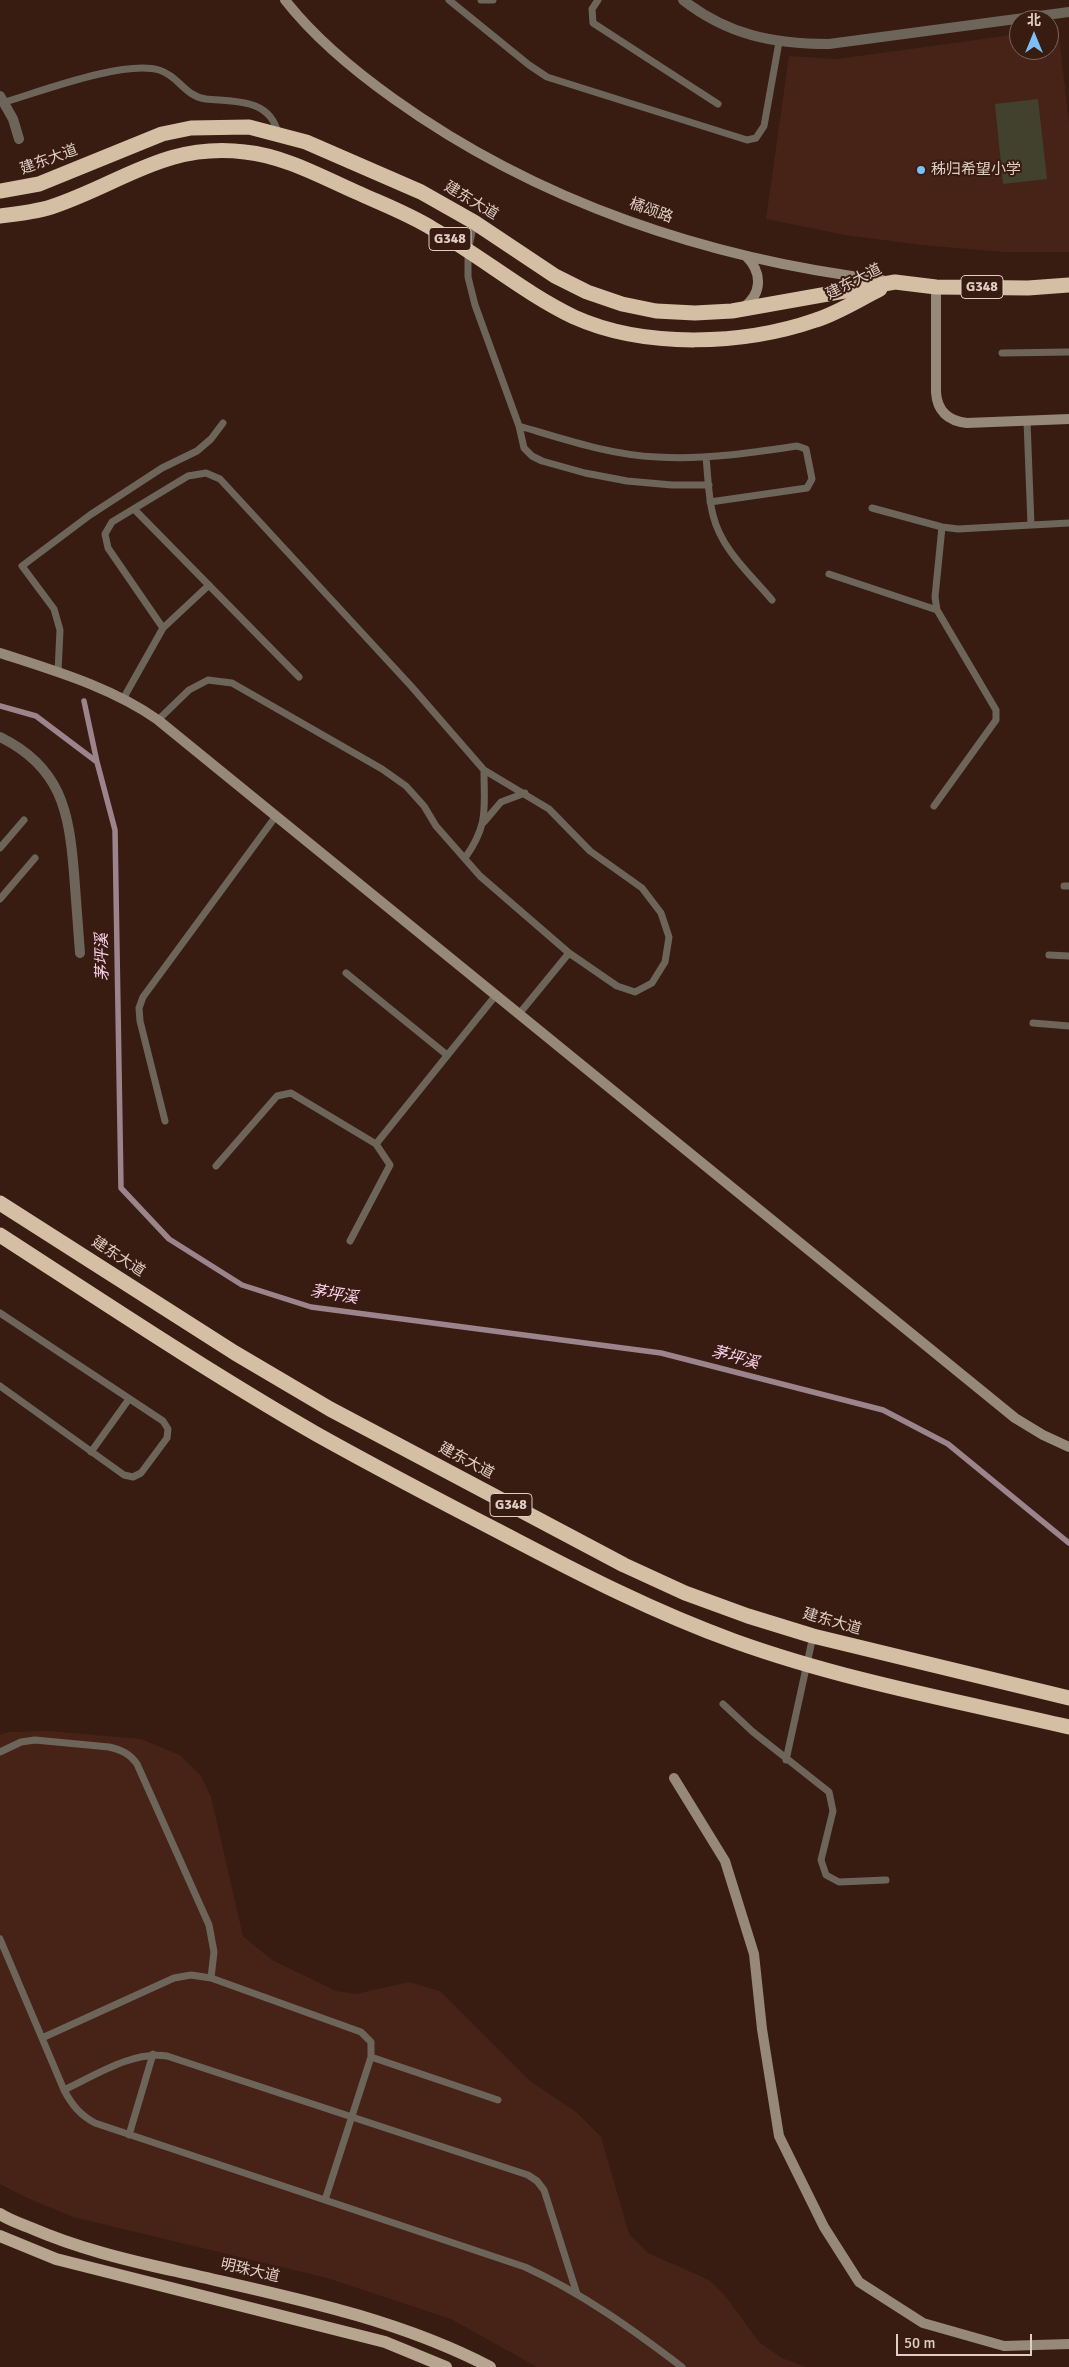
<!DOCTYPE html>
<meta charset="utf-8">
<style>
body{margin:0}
#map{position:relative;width:1069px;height:2367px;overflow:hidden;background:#381c12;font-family:Signika,"Noto Sans SC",sans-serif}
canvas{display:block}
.north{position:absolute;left:1009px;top:10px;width:50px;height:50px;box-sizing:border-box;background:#381c12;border:1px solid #7b635a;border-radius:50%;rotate:0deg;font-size:14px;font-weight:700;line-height:20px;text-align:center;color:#e0cdc5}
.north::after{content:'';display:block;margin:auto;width:18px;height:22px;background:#7dbef9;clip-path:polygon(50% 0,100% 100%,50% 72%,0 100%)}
.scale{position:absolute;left:896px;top:2334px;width:136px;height:22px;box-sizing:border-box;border:2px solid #e0cdc5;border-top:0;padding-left:6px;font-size:15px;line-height:18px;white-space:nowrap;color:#e0cdc5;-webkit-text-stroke:4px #381c12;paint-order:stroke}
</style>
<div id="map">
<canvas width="1069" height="2367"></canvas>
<div class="north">北</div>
<div class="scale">50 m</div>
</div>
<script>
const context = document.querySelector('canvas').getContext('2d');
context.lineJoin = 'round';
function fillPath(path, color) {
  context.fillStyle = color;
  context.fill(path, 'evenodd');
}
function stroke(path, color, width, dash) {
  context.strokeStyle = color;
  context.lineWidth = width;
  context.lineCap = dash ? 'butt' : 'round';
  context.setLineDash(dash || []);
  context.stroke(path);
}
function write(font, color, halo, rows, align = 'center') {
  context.font = font + ' Signika,"Noto Sans SC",sans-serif';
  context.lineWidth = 4;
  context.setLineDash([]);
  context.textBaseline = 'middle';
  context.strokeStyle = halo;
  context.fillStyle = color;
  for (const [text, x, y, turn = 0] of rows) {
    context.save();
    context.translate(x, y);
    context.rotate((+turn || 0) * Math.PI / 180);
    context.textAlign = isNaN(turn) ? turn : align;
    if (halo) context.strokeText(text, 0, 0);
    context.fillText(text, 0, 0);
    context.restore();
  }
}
const built = new Path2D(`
 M1058,29L1069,122V252H1004L922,245L845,235L766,219L789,56L837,59L1019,34V50H1049V30Z
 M48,1731L141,1739L180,1755L201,1776L211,1797L243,1936L272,1960L336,1991L356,1994L409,1982L440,1991L530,2081L576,2112L601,2137L629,2234L648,2253L709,2280L726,2297L759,2342L782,2358L806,2367H537L451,2319L327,2278L73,2217L27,2198L0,2184V1735L9,1732Z`);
const green = new Path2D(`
 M1038,99L1047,179L1003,184L995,104Z`);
const stream = new Path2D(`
 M84,701L97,762
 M0,706L36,716L97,762L115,830L121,1188L169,1239L242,1285L311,1307L661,1353L883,1410L948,1444L1069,1543`);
const lane = new Path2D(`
 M449,0L529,65L547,77L747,140L756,138L764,126L779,42
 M481,0H493
 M598,0L592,9L593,23L718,104
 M5,102C42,91 124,60 159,70C179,76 184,96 206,99C235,102 269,98 278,133
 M474,223L468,251V277L475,305L519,426L524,448L532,456L542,461L585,473L627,481L672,485H709
 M1002,353L1069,352
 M1027,421L1031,525
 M519,426C564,439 610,455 657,457C704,460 750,453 797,446L806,449L812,479L807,488L710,502
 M706,457C708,476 708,496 713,515C721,549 750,574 772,600
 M872,508L942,527L958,529L1069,523
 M134,509L299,677
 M829,574L937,610
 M163,628L209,585
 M58,672L60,630L54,609L22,566L90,515L162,468L197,451L211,439L223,423
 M123,699L163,628L108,548L105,534L112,522L188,476L206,473L220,479L411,686L484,770L549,809L590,851L642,888L661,913L669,937L665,962L652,983L635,992L617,986L569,953L480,876L436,826L424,806L406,786L382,769L232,683L208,680L189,690L158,720
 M934,806L996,720V710L937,610L935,597L942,527
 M484,822L501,802L525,793
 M0,848L24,820
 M465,858C489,824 484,809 484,770
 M1064,886H1069
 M0,899L35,858
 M1049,955L1069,956
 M346,973L447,1055
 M519,1014L569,953
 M1033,1023L1069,1026
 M165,1121L140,1021L139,1008L143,997L276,816
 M376,1144L496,995
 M216,1166L277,1096L291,1093L376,1144L390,1165L350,1241
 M0,1313L163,1421L168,1429L167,1438L141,1473L133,1477L124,1475L0,1386
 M91,1452L129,1399
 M723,1704L753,1732L829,1792L833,1811L821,1860L826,1875L839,1882L886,1880
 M0,1752L21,1742L35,1740L109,1747C122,1750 130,1754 137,1764L209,1925L214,1952L211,1978
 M786,1760L813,1636
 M0,1939L64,2090C72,2105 80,2115 95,2123L525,2267C582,2293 632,2329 682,2367
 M42,2038L174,1978L191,1975L211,1978L361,2032L371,2042V2057L325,2200
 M371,2057L498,2100
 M64,2090C96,2075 132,2051 167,2056L528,2175L537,2181L544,2190L577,2294
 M129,2135L153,2054`);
const street = new Path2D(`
 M683,0C728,35 773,44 829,44L1069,12
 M0,96L13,119L19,139
 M0,737C61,767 69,811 74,873C76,900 78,926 80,953`);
const secondary = new Path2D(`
 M285,0C314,37 356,72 394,99C538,202 708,259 882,280
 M936,287V392C937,411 948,421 967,423L1069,419
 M743,308C762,294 763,273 746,256
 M0,653C55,671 111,687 158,720L1015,1418L1043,1435L1069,1447
 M674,1778L725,1861L754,1954L762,2029L779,2136L824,2227L859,2282L923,2323L1004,2346L1069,2344`);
const primary = new Path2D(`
 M0,2214C9,2220 21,2224 31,2228C77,2248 126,2260 176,2271C283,2296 392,2316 490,2367
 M0,2236L56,2259L385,2342L446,2367`);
const highway = new Path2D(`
 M0,191L39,184L162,134L191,128L249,127L306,142L421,192L474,222L555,276L587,292L622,304L656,311L695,313L732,311L895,282L936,287L1028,288L1069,285
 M0,216C17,214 35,212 51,207C121,184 166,142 245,152C284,156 320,176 356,192C382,204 409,214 433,229C481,256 524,293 574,317C645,349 744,345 816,320C838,313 860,299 880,289
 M0,1203L235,1353L330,1409L624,1565L685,1593L748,1616L813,1636L1069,1698
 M0,1235C105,1303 210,1373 318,1435C379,1469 440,1501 502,1533C578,1573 654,1612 734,1641C842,1680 957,1701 1069,1727`);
const markers = [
 [921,170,5,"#7dbef9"]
];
const shields = [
 [450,239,42],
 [982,287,42],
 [511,1505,42]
];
const shieldNames = [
 ["G348",450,239],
 ["G348",982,287],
 ["G348",511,1505]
];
const streetNames = [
 ["建东大道",49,160,-20],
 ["建东大道",471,201,31],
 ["橘颂路",651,211,20],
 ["建东大道",854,282,-27],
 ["建东大道",118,1257,33],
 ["建东大道",466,1461,28],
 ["建东大道",832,1622,16],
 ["明珠大道",250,2271,13]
];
const poiNames = [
 ["秭归希望小学",931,170]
];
const waterNames = [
 ["茅坪溪",103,957,-91],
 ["茅坪溪",334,1295,9],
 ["茅坪溪",735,1358,15]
];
fillPath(built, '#462316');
fillPath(green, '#42412e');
stroke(stream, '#9c848d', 5.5);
stroke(lane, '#6d655a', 7);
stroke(street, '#6d655a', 10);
stroke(secondary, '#978978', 10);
stroke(primary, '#b7a58f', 12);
stroke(highway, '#d4bea4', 15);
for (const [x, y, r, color] of markers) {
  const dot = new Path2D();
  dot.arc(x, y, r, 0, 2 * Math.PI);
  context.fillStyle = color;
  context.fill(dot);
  stroke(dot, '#381c12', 2);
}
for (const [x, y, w] of shields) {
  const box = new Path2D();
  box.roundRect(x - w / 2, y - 11.5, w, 23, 4);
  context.fillStyle = '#381c12';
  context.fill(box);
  stroke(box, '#e0cdc5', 1);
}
write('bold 14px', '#e0cdc5', null, shieldNames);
write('15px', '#e0cdc5', '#381c12', streetNames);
write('15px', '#e0cdc5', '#381c12', poiNames, 'left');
write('italic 16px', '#fbd1ec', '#381c12', waterNames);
</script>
